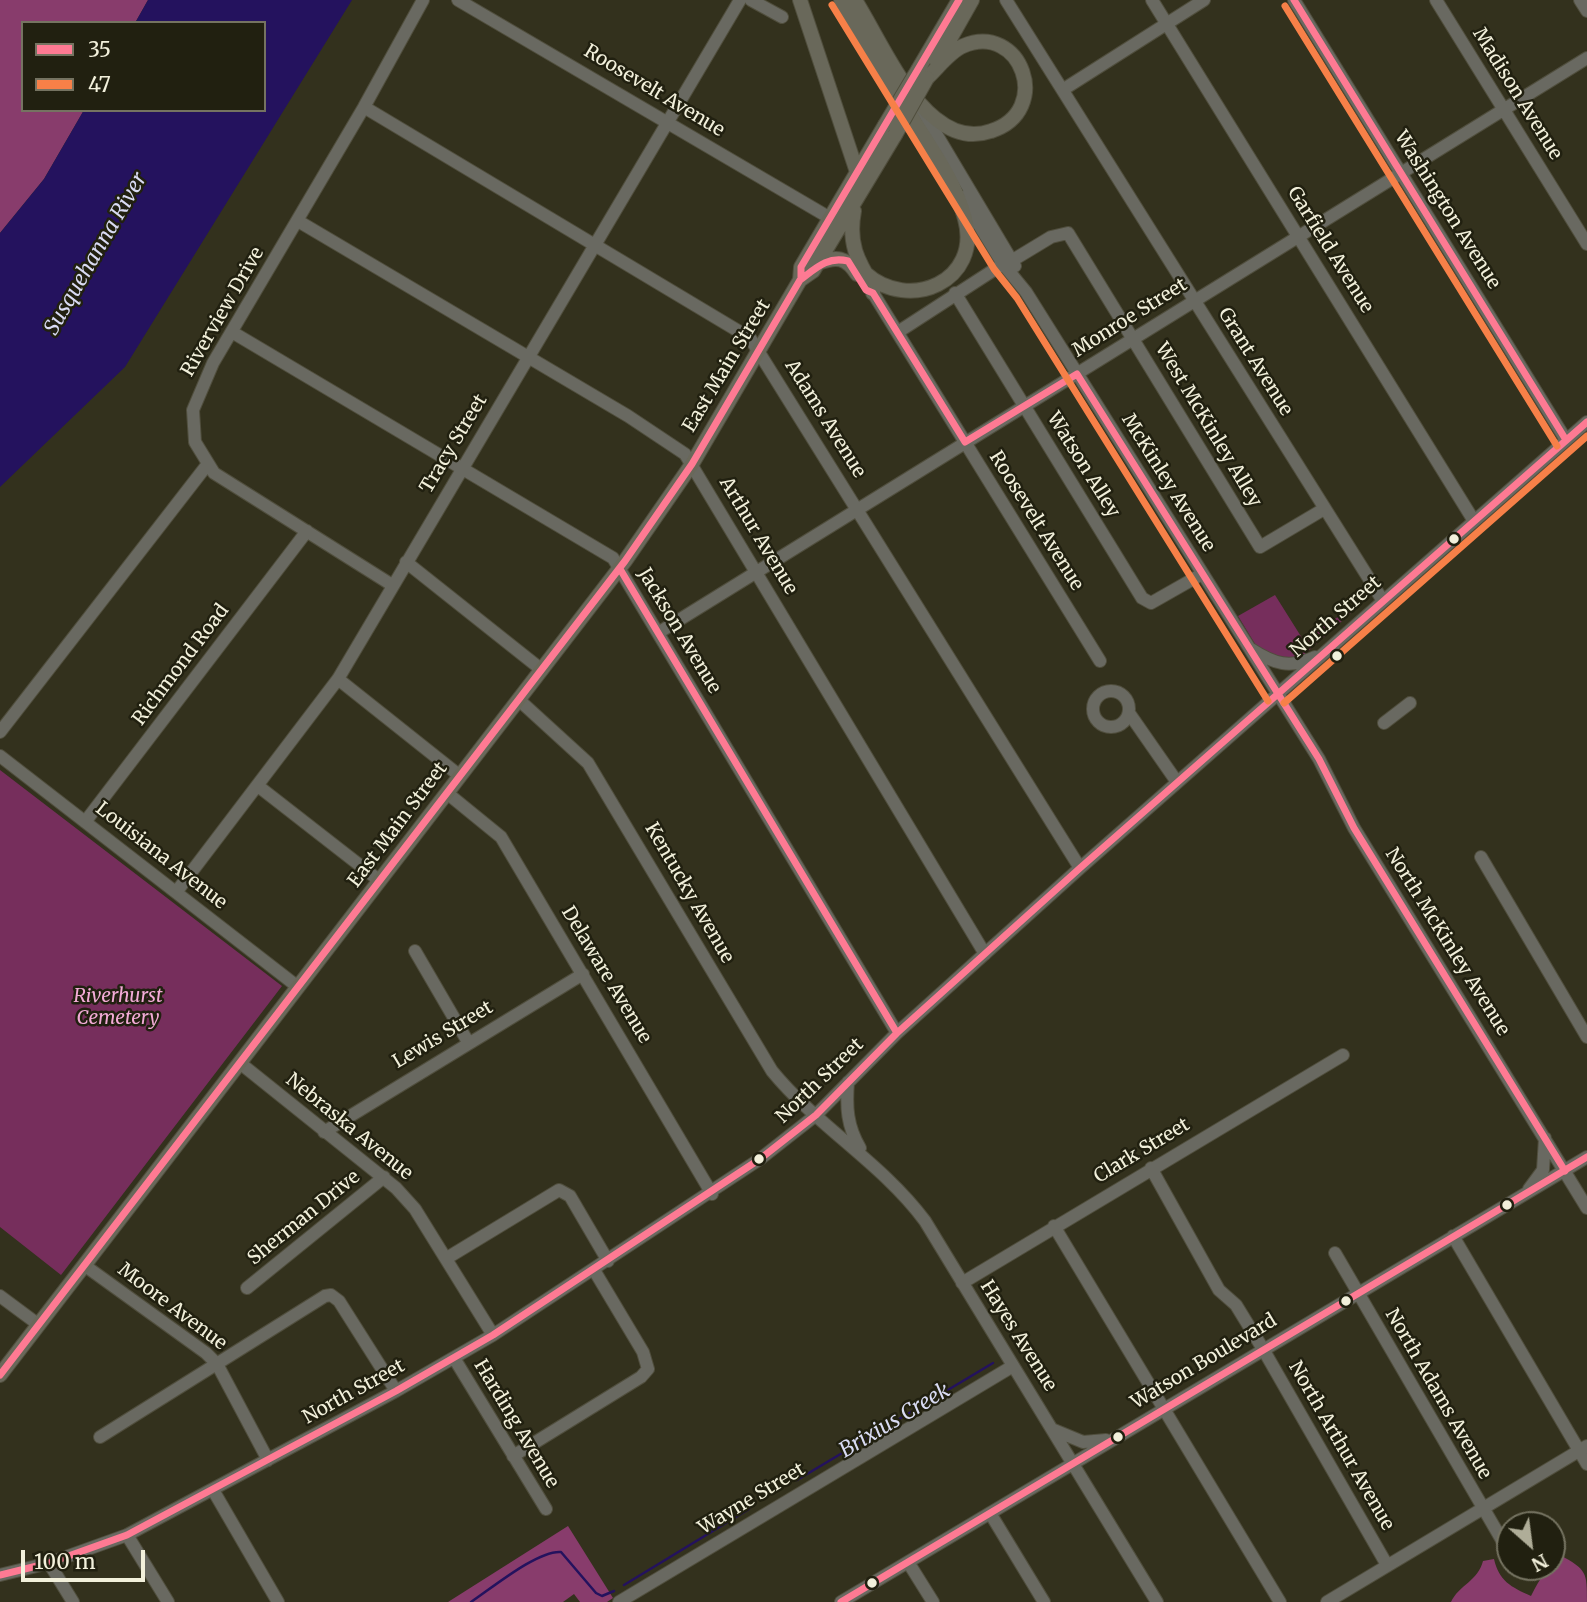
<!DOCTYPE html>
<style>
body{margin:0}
#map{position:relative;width:1587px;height:1602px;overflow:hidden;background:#33311d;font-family:Merriweather,serif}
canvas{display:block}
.legend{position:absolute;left:21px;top:21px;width:245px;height:91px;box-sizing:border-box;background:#212010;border:2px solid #757361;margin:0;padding:9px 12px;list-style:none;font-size:21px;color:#f2f0db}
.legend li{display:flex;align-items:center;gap:14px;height:35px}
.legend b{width:35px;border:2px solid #757361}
.north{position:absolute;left:1496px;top:1511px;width:70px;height:70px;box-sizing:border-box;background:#212010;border:2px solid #757361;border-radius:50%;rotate:152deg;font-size:19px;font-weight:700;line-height:28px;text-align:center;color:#f2f0db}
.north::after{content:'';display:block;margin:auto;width:24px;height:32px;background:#afad98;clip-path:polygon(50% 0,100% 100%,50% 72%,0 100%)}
.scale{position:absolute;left:21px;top:1550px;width:124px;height:32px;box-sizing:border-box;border:4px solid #f2f0db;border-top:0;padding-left:9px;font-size:21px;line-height:24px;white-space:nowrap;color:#f2f0db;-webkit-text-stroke:5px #212010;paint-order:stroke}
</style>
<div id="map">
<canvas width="1587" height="1602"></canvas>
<ul class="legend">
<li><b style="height:9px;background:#fe7a93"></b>35</li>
<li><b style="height:9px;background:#f78048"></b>47</li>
</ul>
<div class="north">N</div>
<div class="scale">100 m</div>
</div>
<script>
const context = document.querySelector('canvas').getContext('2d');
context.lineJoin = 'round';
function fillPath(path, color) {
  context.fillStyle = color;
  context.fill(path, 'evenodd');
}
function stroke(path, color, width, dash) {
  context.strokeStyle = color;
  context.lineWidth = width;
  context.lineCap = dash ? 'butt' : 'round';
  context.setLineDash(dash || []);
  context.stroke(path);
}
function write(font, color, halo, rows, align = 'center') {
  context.font = font + ' Merriweather,serif';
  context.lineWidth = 5;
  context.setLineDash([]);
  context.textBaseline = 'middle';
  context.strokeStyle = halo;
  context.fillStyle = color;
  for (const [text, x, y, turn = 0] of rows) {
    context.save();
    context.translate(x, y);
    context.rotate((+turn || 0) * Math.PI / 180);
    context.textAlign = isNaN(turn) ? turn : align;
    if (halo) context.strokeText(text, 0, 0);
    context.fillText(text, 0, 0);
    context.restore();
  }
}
const green = new Path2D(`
 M1275,595L1302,638L1362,603L1297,661L1263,657L1238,616Z
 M0,770L282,986L61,1275L0,1227Z`);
const forest = new Path2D(`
 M0,0H148L135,23H23V110H84L44,179L0,233Z
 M568,1526L613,1598L607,1602H580L574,1594L563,1602H448Z
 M1560,1555C1587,1570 1587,1572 1587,1602H1451C1459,1585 1478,1581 1483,1561L1494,1559C1499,1581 1511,1587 1531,1596C1540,1578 1547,1568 1560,1555Z`);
const water = new Path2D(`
 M148,0H352L125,367L0,487V233L44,179L84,110H264V23H135Z`);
const stream = new Path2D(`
 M797,1480L993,1363
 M624,1585L749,1509
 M471,1602C492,1588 538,1550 561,1552L596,1593L602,1596L614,1591`);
const minor = new Path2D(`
 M458,0L830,218
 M751,0L782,17
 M1006,0L1383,601
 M1152,0L1474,521
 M1294,0L1566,440
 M1436,0L1587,244
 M1580,0L1587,11
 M1064,89L1204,0
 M364,107L750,338L1080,868
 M922,110L1015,266
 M962,197L1003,264L1026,292L1319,759L1354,828L1587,1208
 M298,221L628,416L685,454L985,954
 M1013,260L1051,237L1068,233L1260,547L1324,509
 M873,293L1100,661
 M955,293L1142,598L1151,603L1202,574
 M232,332L613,558L897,1033
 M898,332L1003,264
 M406,562L542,670
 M392,585L214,473L195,442L193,410L213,363L364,107L423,0
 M658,633L1587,58
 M1251,649C1274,664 1290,669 1315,657
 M338,679L460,776
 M1093 709a18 18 0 1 1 36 0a18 18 0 1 1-36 0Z
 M519,700L588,763L772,1071C818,1127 882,1163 925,1221L1157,1602
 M1129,713L1177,782
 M1384,723L1410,703
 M0,732L207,465
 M0,756L298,987
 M258,786L380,881
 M447,793L501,837L712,1194
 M85,822L307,531
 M1481,857L1587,1037
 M177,891L338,679L740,0
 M415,951L468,1042
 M240,1063L396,1188L415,1209L493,1335
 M848,1082C846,1107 847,1126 860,1148
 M324,1132L583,974
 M1151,1168L1219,1290L1236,1305L1263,1349L1387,1565
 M1529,1189L1543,1170L1545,1138
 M1054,1226L1280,1602
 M1453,1236L1587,1464
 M1335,1253L1510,1554
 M447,1258L559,1190L570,1196L608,1261
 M84,1265L206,1353L217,1364L268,1460
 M962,1283L1343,1055
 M247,1288L384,1177
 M0,1296L39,1325
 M454,1358L546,1509
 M1054,1430L1083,1442L1106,1440
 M100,1437L325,1296L331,1295L339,1301L396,1391
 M513,1456L641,1377L648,1369L643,1352L594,1270
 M213,1490L278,1602
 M990,1513L1044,1602
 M127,1535L168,1602
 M908,1562L933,1602
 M49,1563L73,1602
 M0,1575L49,1563L127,1535L396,1391L493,1335L760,1159L816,1115L897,1033L1080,868L1587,422
 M619,1602L1013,1366
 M841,1602L1587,1157
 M1327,1602L1587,1446`);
const major = new Path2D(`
 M800,0L857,172
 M841,0C866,41 891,83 916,124C935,154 956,184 965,219C982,281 909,313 865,273
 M855,0C878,37 902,93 936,119C952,132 971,138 991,131C1054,111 1021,21 963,46C949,52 938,68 927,78
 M937,62L972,0
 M919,68L959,0
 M854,211C848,243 857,260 873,286V293
 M818,263C837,256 846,257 857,274
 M800,280L801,267L885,125
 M0,1375L625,561L692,464L800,280L813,271L895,135`);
const majorBridge = new Path2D(`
 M885,125L919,68
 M895,135L927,78`);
const bus1 = new Path2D(`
 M1294,0L1566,440
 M801,277V267L959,0
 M620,569L897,1033
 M0,1375L625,561L692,464L800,280C816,268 827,256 848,261L866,290L873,293L965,442L1077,374L1319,759L1354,828L1565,1171
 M0,1575L49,1563L127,1535L396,1391L493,1335L760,1159L816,1115L897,1033L1080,868L1587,422
 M841,1602L1587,1157`);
const bus2 = new Path2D(`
 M832,5L994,269L1017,298L1268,701
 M1285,6L1557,446
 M1284,703L1587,436`);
const markers = [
 [1454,539,6,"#f2f0db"],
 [1337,656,6,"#f2f0db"],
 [759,1159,6,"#f2f0db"],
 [1507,1205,6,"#f2f0db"],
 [1346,1301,6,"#f2f0db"],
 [1118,1437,6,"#f2f0db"],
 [872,1583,6,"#f2f0db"]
];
const streetNames = [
 ["Roosevelt Avenue",654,91,31],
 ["Madison Avenue",1517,94,58],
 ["Washington Avenue",1447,210,58],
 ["Garfield Avenue",1330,250,58],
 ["Riverview Drive",223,312,-60],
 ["Monroe Street",1130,318,-32],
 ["Grant Avenue",1255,362,58],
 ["East Main Street",727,366,-59],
 ["Adams Avenue",825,419,58],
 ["West McKinley Alley",1208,425,59],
 ["Tracy Street",454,444,-59],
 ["Watson Alley",1083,465,58],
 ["McKinley Avenue",1168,483,58],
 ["Roosevelt Avenue",1036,521,58],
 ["Arthur Avenue",758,536,59],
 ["North Street",1336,617,-41],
 ["Jackson Avenue",679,631,59],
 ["Richmond Road",181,665,-53],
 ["East Main Street",398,825,-53],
 ["Louisiana Avenue",161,856,38],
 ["Kentucky Avenue",689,893,60],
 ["North McKinley Avenue",1447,942,58],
 ["Delaware Avenue",606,975,59],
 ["Lewis Street",443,1035,-31],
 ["North Street",820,1081,-44],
 ["Nebraska Avenue",349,1127,39],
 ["Clark Street",1142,1151,-31],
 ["Sherman Drive",304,1218,-39],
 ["Moore Avenue",172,1307,37],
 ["Hayes Avenue",1018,1336,58],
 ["Watson Boulevard",1204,1362,-31],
 ["North Street",354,1392,-29],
 ["North Adams Avenue",1438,1394,60],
 ["Harding Avenue",516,1424,59],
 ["North Arthur Avenue",1341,1446,60],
 ["Wayne Street",752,1499,-31]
];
const parkNames = [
 ["Riverhurst",118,997],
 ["Cemetery",118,1019]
];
const waterNames = [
 ["Susquehanna River",96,254,-60],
 ["Brixius Creek",895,1421,-31]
];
fillPath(green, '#762e5c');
fillPath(forest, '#883c6c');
fillPath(water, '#24125e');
stroke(stream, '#24125e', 2.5);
stroke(minor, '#504e3d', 14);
stroke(major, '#504e3d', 16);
stroke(minor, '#696961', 12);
stroke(major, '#69685a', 14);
stroke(majorBridge, '#504e3d', 16, []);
stroke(majorBridge, '#69685a', 14);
stroke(bus1, '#fe7a93', 7);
stroke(bus2, '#f78048', 7);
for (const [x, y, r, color] of markers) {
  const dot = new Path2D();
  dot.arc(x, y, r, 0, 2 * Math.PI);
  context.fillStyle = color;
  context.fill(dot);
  stroke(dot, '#212010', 2.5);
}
write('19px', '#f2f0db', '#212010', streetNames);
write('italic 19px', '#f3abd7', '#212010', parkNames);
write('italic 21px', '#d9dbf3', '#212010', waterNames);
</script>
